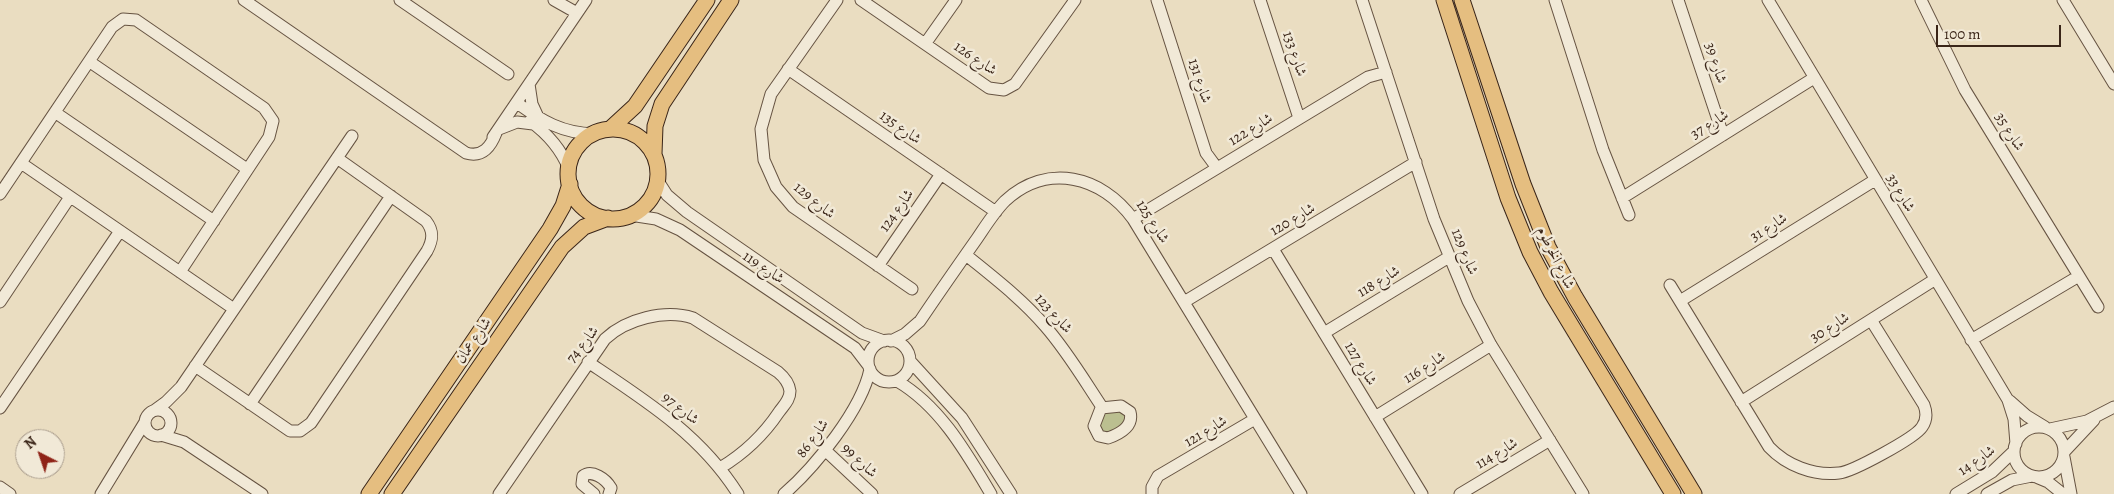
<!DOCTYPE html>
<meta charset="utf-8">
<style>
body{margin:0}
#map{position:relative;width:2114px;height:494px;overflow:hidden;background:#eaddc1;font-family:Alegreya,serif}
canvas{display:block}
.north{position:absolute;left:15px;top:429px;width:50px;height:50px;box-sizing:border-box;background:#f1e9d7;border:1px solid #a89b8b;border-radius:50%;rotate:319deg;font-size:14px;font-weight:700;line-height:20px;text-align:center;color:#3a2518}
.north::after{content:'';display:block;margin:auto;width:18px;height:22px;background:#8f2418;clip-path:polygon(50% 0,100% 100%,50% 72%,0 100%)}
.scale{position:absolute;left:1936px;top:25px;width:125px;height:22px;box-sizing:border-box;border:2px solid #3a2518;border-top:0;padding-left:6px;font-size:15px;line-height:18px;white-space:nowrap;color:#3a2518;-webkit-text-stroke:4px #f1e9d7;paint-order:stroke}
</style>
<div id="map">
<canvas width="2114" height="494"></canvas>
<div class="north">N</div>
<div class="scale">100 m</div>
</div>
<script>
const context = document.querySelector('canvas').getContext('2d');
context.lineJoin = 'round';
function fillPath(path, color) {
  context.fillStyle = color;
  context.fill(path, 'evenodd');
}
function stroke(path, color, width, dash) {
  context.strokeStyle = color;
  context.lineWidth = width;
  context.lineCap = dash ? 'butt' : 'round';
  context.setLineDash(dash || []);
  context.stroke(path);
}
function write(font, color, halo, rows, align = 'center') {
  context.font = font + ' Alegreya,Amiri,serif';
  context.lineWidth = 5;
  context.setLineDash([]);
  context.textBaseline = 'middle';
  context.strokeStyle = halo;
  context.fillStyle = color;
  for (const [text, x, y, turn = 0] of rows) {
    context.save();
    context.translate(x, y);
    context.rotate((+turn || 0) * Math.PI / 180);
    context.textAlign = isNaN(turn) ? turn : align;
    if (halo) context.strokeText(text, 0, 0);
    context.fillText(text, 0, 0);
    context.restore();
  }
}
const green = new Path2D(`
 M1115,409H1122L1128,422L1109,434H1101L1096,422L1100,416Z`);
const minor = new Path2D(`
 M244,0L466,153C483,158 491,146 496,133
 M400,0L508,74
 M554,0L577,13
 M837,0L771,94L761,129L764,160L776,187L793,207L912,289
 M861,0L989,88L1004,90L1015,84L1075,0
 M1157,0L1206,153L1217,168
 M1260,0L1299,118
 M1362,0L1434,219L1468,301L1491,345L1583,494
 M1555,0L1603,150L1629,215
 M1678,0L1723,135
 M1768,0L2008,400L2014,419L2016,444
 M1921,0L1965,90L2098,307
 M2063,0L2114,84
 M925,44L956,0
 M90,62L247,169
 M788,69L996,212
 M529,84L532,104L538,117
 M517,103C542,121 562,133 594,134
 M56,113L214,221
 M530,121C548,134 561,149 569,169
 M499,129L517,122L533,124
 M493,137L586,0
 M21,163L234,309
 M658,181L667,195L687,212L862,333L884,341
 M0,194L112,27L123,19L136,20L264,108L273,121L269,137L180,272
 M1622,198L1814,78
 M630,215L656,219L680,230L855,348L868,365
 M1133,219L1368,77L1386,72
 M1273,249L1422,494
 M966,255C993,277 1022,299 1045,326C1067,351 1084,380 1102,407
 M878,266L941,174
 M1670,285L1769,447C1786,465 1813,476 1839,473C1852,472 1915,438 1922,427C1927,420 1927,413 1924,405L1871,320
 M1680,301L1875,180
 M0,302L70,197
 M1184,302L1416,162
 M1324,333L1449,257
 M1971,340L2079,276
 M868 361a21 21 0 1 1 42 0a21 21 0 1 1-42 0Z
 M891,341L905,334L920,321C938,294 957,267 976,240C985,227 994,212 1005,201C1047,162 1102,176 1133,219L1301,494
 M910,361L962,418L1011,494
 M588,362C645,400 701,435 738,494
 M195,366L290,431H300L311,423L427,251C433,240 434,231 426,221L337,158
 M897,381C940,406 966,452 991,494
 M2010,401L2027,416L2045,427
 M1741,402L1934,280
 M250,404L391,196
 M1121,406L1130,412C1134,427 1119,434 1108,438L1099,436L1094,426L1101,408Z
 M0,408L120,231
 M155,410L166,402L181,387L352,136
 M145 423a13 13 0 1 1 26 0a13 13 0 1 1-26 0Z
 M1375,417L1491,345
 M2014 452a25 25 0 1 1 50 0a25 25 0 1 1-50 0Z
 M2050,429L2087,421L2114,407
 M161,435L184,442L262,494
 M825,450L872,494
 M2064,452L2094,420
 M2064,457L2071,494
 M2036,477L2048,482L2063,494
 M0,487L10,494
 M101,494L145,422
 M499,494L605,339C626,319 665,309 693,318L778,372C784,377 789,383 790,391C790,400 784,405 779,412C763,436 745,453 720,468
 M594,494L582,484L583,476C592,469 606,479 611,488L609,494
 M784,494C815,467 862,409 870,369
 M1152,494V487L1158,476L1255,419
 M1460,494L1550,440
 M1956,494L1992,472L2014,451
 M1987,494L2012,480L2032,476`);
const major = new Path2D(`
 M1444,0L1508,198L1530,252L1551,292L1673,494
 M1462,0L1523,184L1548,247L1575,297L1694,494
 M610,129L635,106L707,0
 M568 174a45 45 0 1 1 90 0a45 45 0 1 1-90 0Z
 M654,154L655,126L662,104L731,0
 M369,494L550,229L563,206L570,184
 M392,494L562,247L584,227L608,218`);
const streetNames = [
 ["شارع 133",1294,54,71],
 ["شارع 126",975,59,34],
 ["شارع 39",1715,63,72],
 ["شارع 131",1199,81,72],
 ["شارع 37",1710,125,-32],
 ["شارع 135",900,128,35],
 ["شارع 122",1251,130,-31],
 ["شارع 35",2009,132,58],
 ["شارع 33",1900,193,59],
 ["شارع 129",814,201,39],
 ["شارع 124",897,211,-55],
 ["شارع 120",1293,220,-31],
 ["شارع 125",1152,222,57],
 ["شارع 31",1769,228,-32],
 ["شارع 129",1464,252,68],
 ["شارع الخرطوم",1555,258,64],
 ["شارع 119",763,268,34],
 ["شارع 118",1379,282,-31],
 ["شارع 123",1053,314,48],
 ["شارع 30",1830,328,-32],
 ["شارع عمان",474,341,-56],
 ["شارع 74",583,345,-52],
 ["شارع 127",1360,364,59],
 ["شارع 116",1425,368,-32],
 ["شارع 97",680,409,38],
 ["شارع 121",1206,432,-31],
 ["شارع 86",813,439,-54],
 ["شارع 114",1497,454,-31],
 ["شارع 99",859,461,43],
 ["شارع 14",1977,461,-35]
];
fillPath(green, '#bbbf90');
stroke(minor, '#665342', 13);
stroke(major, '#3a2518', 17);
stroke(minor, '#f1e9d7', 11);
stroke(major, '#e5be80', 15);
write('15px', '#3a2518', '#f1e9d7', streetNames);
</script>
